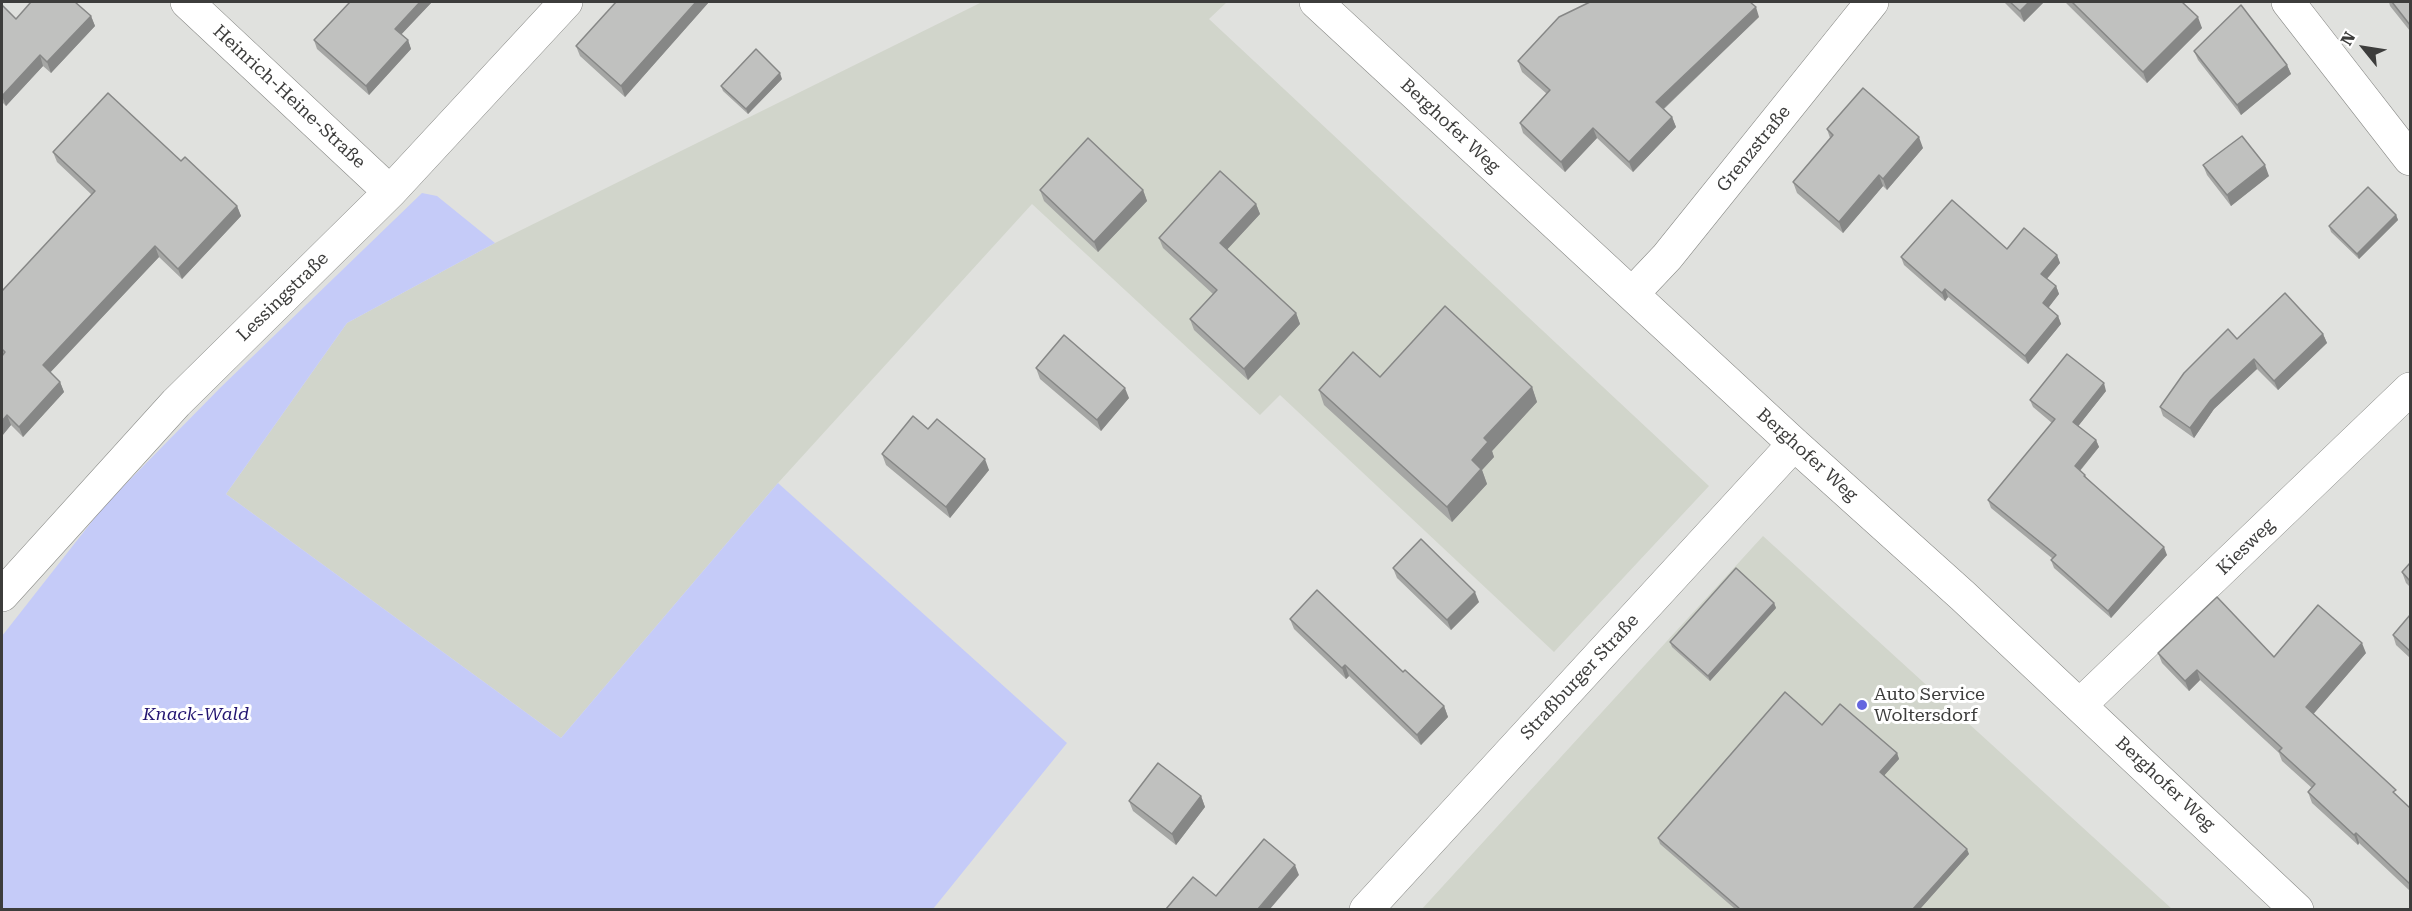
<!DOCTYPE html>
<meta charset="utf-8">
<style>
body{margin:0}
#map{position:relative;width:2412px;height:911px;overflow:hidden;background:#e0e1de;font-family:"Roboto Serif",serif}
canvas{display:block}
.frame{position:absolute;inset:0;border:3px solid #3d3d3c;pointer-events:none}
.north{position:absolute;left:2334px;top:18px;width:60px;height:60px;-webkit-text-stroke:4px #fff;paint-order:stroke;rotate:300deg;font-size:16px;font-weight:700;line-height:24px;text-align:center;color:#3d3d3c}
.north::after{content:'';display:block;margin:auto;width:21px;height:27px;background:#3d3d3c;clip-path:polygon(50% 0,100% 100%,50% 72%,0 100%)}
</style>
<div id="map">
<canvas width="2412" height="911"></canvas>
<div class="frame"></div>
<div class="north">N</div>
</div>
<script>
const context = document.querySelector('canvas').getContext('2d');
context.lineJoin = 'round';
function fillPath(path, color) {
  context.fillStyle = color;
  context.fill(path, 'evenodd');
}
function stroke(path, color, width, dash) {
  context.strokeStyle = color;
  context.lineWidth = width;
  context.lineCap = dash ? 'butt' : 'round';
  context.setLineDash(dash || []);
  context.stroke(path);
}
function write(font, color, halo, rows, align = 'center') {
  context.font = font + ' "Roboto Serif",serif';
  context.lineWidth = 6;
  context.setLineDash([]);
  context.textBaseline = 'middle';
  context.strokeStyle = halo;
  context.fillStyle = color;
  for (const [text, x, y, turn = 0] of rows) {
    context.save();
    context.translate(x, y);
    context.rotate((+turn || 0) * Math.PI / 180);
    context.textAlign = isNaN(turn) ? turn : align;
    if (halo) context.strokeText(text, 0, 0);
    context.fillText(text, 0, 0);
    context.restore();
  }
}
const built = new Path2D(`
 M982,2H1227L1209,19L1709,486L1554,652L1280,395L1260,415L1032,204L778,483L561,738L226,494L347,323L495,243Z
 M1763,536L2172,909L1421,910Z`);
const green = new Path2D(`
 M422,193L437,196L495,243L347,323L226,494L561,738L778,483L1067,743L933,909H2V636L104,506L221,387Z`);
const street = new Path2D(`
 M187,2L390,192
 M1316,2L1794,444L1963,596L2297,910
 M2288,2L2410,159
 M1632,294L1667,257L1872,2
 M2,595L176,403L390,192L566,2
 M2080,705L2410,389
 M1366,910L1794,444`);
const wall = new Path2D(`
 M350,2H432L401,34L408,40L411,49L369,95L317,49L314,40Z
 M616,2H709L625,97L580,56L576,46Z
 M2004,2H2044L2024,22Z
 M2065,2H2182L2202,28L2147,83Z
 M2389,2H2410V31L2390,6Z
 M2,5L16,19L91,16L95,26L51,73L43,66L6,106L2,102Z
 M1759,17L1664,109L1672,117L1676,127L1633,172L1597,138L1565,172L1523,133L1520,123L1547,94L1522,72L1518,61Z
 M2194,51L2287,65L2291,74L2241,115L2198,60Z
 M782,79L748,114L723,91L721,86Z
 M1827,129L1923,148L1887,190L1883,186L1843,233L1797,193L1793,182L1830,138Z
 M53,152L181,161L237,206L241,216L182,279L159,257L50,372L60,382L64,392L23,437L11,425L2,436V291L92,195L57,162Z
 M2203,165L2269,176L2231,206L2207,175Z
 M1040,190H1143L1147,201L1098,252L1044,201Z
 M1256,204L1260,214L1227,249L1296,313L1300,324L1248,380L1194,330L1190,319L1213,294L1163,248L1159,238Z
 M2396,215L2398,220L2359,259L2331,232L2329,226Z
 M2007,249L2057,255L2060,263L2047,279L2056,286L2059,294L2048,307L2058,316L2061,324L2028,364L1948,297L1945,301L1904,265L1901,257Z
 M2323,334L2327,343L2278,390L2257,369L2214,409L2194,438L2163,416L2160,407L2237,339Z
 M1036,368L1129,398L1101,431L1040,379Z
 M1380,377L1532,387L1537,402L1492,451L1494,457L1482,470L1487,484L1452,522L1324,405L1319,390Z
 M2106,391L2078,426L2096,440L2099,447L2080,471L2085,475L2087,478L2167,555L2111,618L2054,568L2051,560L2053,559L1991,508L1988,500L2052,423L2033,407L2030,400Z
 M928,429L989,470L950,518L886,465L882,454Z
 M2410,563V587L2406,583L2402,572Z
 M1393,568L1479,602L1451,630L1397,578Z
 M1774,603L1776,608L1710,681L1672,647L1670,642Z
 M2410,615V658L2396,645L2393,635Z
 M1290,619L1403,672L1444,706L1448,717L1421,745L1349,676L1346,679L1294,629Z
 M2158,653L2274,657L2366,653L2313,714L2410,808V891L2359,843L2358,845L2312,803L2308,792L2312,788L2282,761L2279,753L2200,680L2189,691L2162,663Z
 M1822,725L1897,753L1899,759L1884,775L1969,854L1920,909H1735L1660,844L1658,838Z
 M1201,796L1205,807L1176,845L1133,811L1129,801Z`);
const shadedWall = new Path2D(`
 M420,2H432L398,38L395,29Z
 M696,2H709L625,97L621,86Z
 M2029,2H2044L2024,22L2020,11Z
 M1756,7L1759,17L1660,112L1656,102Z
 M91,16L95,26L51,73L47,62Z
 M2198,17L2202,28L2147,83L2143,72Z
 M408,40L411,49L369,95L366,86Z
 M40,55L43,66L6,106L2,96Z
 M2287,65L2291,74L2241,115L2237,105Z
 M780,73L782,79L748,114L746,109Z
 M1672,117L1676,127L1633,172L1629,162Z
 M1593,128L1597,138L1565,172L1561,162Z
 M1919,137L1923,148L1887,190L1883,179Z
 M2265,165L2269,176L2231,206L2227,195Z
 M1879,175L1883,186L1843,233L1839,222Z
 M1143,190L1147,201L1098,252L1094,242Z
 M1256,204L1260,214L1224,253L1220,243Z
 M237,206L241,216L182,279L178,269Z
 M2396,215L2398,220L2359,259L2357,254Z
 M155,246L159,257L47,376L43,365Z
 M2057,255L2060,263L2044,282L2041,274Z
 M2056,286L2059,294L2046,311L2043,303Z
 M1945,289L1948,297L1945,301L1942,293Z
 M1296,313L1300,324L1248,380L1244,369Z
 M2058,316L2061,324L2028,364L2025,356Z
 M2323,334L2327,343L2278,390L2274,381Z
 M2254,359L2257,369L2214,409L2194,438L2190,428L2211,400Z
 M60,382L64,392L23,437L19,427Z
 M2104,383L2106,391L2076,429L2073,422Z
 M1532,387L1537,402L1492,451L1494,457L1482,470L1487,484L1452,522L1447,507L1484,438Z
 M1125,388L1129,398L1101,431L1097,420Z
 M7,415L11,425L2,436V421Z
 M2096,440L2099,447L2077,474L2075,466Z
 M985,459L989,470L950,518L946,507Z
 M2164,547L2167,555L2111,618L2108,611Z
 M1475,592L1479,602L1451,630L1447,620Z
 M1774,603L1776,608L1710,681L1708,676Z
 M2362,643L2366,653L2310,718L2306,707Z
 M1345,665L1349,676L1346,679L1342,668Z
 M2197,670L2200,680L2189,691L2185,681Z
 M1444,706L1448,717L1421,745L1417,735Z
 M1897,753L1899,759L1882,778L1880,772Z
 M1201,796L1205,807L1176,845L1172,834Z
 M2356,833L2359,843L2358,845L2354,835Z
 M1967,849L1969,854L1920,909H1913Z
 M1295,865L1299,875L1270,909H1258Z`);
const building = new Path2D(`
 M31,2H75L91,16L47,62L40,55L2,96V5L16,19Z
 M350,2H420L395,29L408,40L366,86L314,40Z
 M616,2H696L621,86L576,46Z
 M1590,2H1750L1756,7L1656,102L1672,117L1629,162L1593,128L1561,162L1520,123L1550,90L1518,61L1559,17Z
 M2010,2H2029L2020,11Z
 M2072,2H2182L2198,17L2143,72Z
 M2392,2H2410V25Z
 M2241,5L2287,65L2237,105L2194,51Z
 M756,49L780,73L746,109L721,86Z
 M1863,88L1919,137L1883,179L1879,175L1839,222L1793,182L1833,135L1827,129Z
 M108,93L181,161L185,157L237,206L178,269L155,246L43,365L60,382L19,427L7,415L2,421V356L5,352L2,349V291L95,191L53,152Z
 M2242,136L2265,165L2227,195L2203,165Z
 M1088,138L1143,190L1094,242L1040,190Z
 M1220,171L1256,204L1220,243L1296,313L1244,369L1190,319L1217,290L1159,238Z
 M2368,187L2396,215L2357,254L2329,226Z
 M1952,200L2007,249L2024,228L2057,255L2041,274L2056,286L2043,303L2058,316L2025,356L1945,289L1942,293L1901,257Z
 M2285,293L2323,334L2274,381L2254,359L2211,400L2190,428L2160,407L2184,373L2228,329L2237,339Z
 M1445,306L1532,387L1484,438L1488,442L1472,460L1481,469L1447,507L1319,390L1353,352L1380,377Z
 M1064,335L1125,388L1097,420L1036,368Z
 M2067,354L2104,383L2073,422L2096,440L2075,466L2085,475L2084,476L2164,547L2108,611L2051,560L2056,555L1988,500L2055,419L2030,400Z
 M913,416L928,429L937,419L985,459L946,507L882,454Z
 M1421,539L1475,592L1447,620L1393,568Z
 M2410,563V581L2402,572Z
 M1736,568L1774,603L1708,676L1670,642Z
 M1317,590L1403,672L1405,670L1444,706L1417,735L1345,665L1342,668L1290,619Z
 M2217,597L2274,657L2318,605L2362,643L2306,707L2396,790L2393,792L2410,808V884L2356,833L2354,835L2308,792L2315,784L2279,751L2282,748L2197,670L2185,681L2158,653Z
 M2410,615V651L2393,635Z
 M1785,692L1822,725L1840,704L1897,753L1880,772L1967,849L1913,909H1740L1658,838Z
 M1158,763L1201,796L1172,834L1129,801Z
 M1264,839L1295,865L1258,909H1166L1193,877L1216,896Z`);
const markers = [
 [1862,705,6,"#6566df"]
];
const streetNames = [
 ["Heinrich-Heine-Straße",289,97,43],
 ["Berghofer Weg",1450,126,43],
 ["Grenzstraße",1754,149,-51],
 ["Lessingstraße",283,297,-44],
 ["Berghofer Weg",1807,455,42],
 ["Kiesweg",2246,547,-44],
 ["Straßburger Straße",1580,677,-47],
 ["Berghofer Weg",2165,784,43]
];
const poiNames = [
 ["Auto Service",1874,695],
 ["Woltersdorf",1874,716]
];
const parkNames = [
 ["Knack-Wald",196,715]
];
fillPath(built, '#d1d5cb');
fillPath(green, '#c5cbf8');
stroke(street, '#888986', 34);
stroke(street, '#fff', 33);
fillPath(wall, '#a5a6a4');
fillPath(shadedWall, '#868786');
fillPath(building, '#c0c1bf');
stroke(building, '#868786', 1.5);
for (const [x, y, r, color] of markers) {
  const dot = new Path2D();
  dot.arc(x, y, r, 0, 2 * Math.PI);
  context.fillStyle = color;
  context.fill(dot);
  stroke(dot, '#fff', 2);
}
write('18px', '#3d3d3c', '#fff', streetNames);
write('18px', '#3d3d3c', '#fff', poiNames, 'left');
write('italic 18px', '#231571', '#fff', parkNames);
</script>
